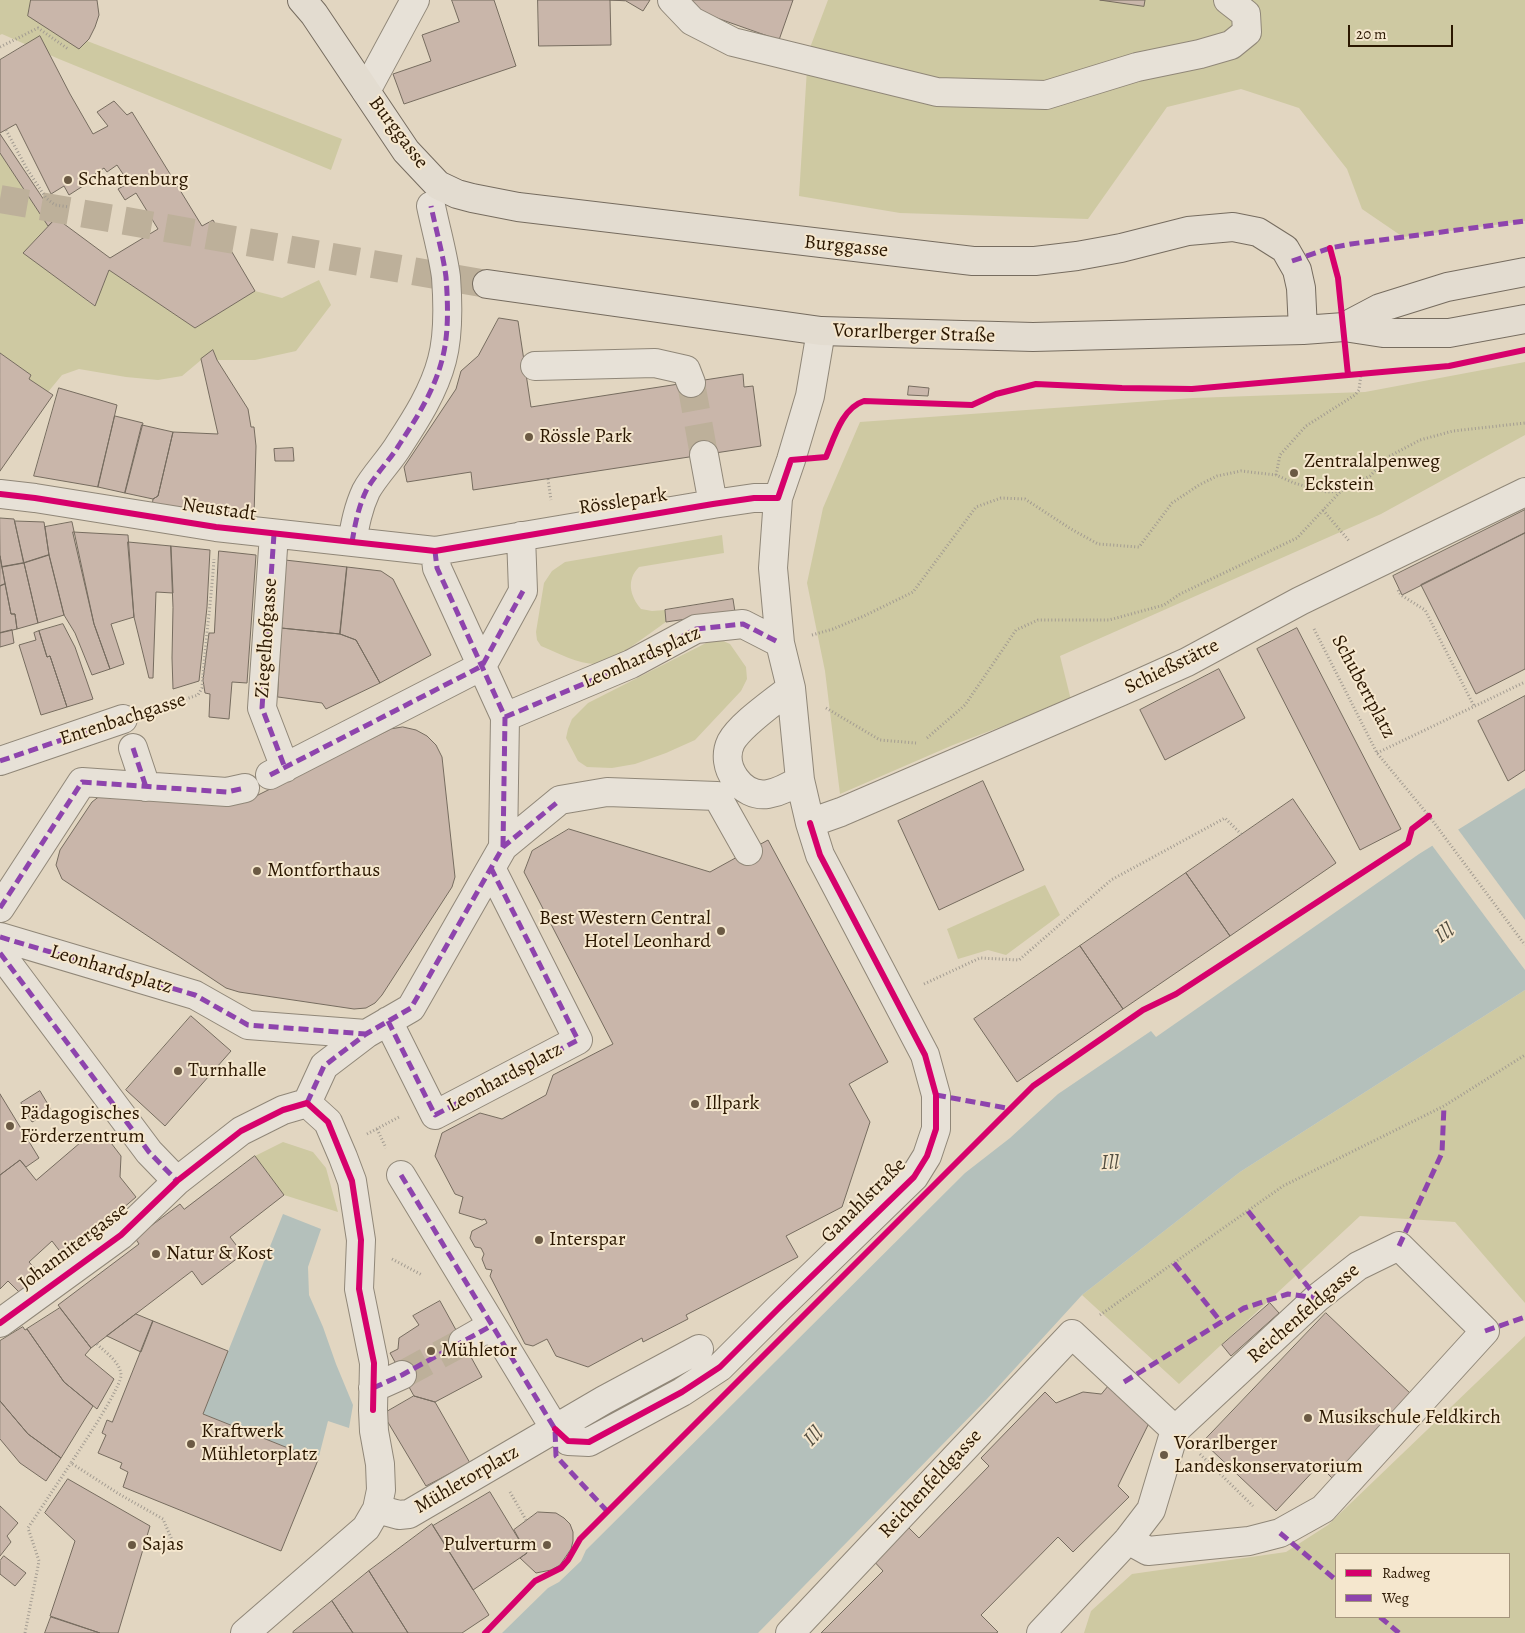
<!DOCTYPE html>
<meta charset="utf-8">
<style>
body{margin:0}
#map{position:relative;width:1525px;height:1633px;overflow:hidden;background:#e2d6c1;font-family:Alegreya,serif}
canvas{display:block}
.legend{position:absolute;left:1335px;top:1553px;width:175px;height:65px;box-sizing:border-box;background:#f5e7ce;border:1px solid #a4947c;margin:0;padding:6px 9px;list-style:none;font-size:15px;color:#2b1700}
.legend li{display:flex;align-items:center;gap:10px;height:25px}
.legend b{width:25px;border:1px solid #a4947c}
.scale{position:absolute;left:1348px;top:25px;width:105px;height:22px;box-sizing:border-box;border:2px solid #2b1700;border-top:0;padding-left:6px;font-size:15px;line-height:18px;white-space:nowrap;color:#2b1700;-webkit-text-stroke:4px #f5e7ce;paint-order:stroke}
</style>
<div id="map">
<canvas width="1525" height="1633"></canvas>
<ul class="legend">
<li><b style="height:6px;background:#d6006c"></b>Radweg</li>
<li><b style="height:6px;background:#8e44ad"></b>Weg</li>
</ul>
<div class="scale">20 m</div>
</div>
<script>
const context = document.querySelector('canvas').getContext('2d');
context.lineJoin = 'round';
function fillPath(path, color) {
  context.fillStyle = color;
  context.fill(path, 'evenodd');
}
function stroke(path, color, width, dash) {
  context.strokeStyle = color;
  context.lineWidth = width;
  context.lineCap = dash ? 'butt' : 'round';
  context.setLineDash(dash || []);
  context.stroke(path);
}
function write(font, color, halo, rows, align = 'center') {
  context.font = font + ' Alegreya,serif';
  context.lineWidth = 4;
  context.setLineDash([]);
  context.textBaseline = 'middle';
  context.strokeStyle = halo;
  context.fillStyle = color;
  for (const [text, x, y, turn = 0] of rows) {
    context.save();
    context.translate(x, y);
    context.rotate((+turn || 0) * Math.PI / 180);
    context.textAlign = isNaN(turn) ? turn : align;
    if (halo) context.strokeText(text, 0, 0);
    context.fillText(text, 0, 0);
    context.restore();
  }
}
const green = new Path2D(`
 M0,0H31L28,16L69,34L342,139L331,170L59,59L2,34L0,35Z
 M828,0H1525V221L1403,237L1362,209L1347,169L1299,108L1241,89L1167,107L1088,219L900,213L799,196L808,53Z
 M0,153L48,226L24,253L94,306L109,270L195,328L255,291L282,298L319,280L331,305L296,351L255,360H217L213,350L182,376L158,380L126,377L79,369L62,375L48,392L29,379L31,375L0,353Z
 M1525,362V435L1381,514L1060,656L1071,700L953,745L840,794L825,671L807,583L823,508L860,422L1193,398L1365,392Z
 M722,535L724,553L639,567C626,580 630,596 641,609L652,611L665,610L666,622C651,632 612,663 596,664C578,664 558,653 541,646L537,640L536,632L544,583L552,571L565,562Z
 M719,639L730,644L746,667L747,679L741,691L695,740L666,753L635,764L612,768L587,767L578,761L566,738L568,729L572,719L588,703L706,643Z
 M1045,885L1060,915L1006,955L988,950L958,959L947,929Z
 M1525,990V1303L1455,1222L1360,1216L1179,1384L1082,1295L1240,1172Z
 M283,1142L313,1152L326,1168L338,1212L284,1195L255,1156Z
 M1525,1336V1633H1084L1091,1611L1132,1574L1286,1552L1328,1525ZM1509,1554V1617H1336V1554Z`);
const water = new Path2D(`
 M1525,788V990L1240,1172L1082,1295L986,1400L758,1633H502L548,1588L559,1582L581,1561L586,1550L965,1173L1010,1138L1058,1094L1151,1031L1156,1037L1419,854Z
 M283,1214L321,1229L308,1267L309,1295L323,1327L336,1364L353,1405L349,1428L328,1421L318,1460L203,1414Z`);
const pier = new Path2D(`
 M1457,828L1525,920V970L1431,844Z`);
const building = new Path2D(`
 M31,0H97L99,15L95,27L89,39L79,49L28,16Z
 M452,0H494L516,66L404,104L393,74L431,61L422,35L459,22Z
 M538,0H610L611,45L539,46Z
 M610,0H650L643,11L626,1Z
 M686,0H793L779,40L683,6Z
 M1100,0H1145L1144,6Z
 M40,36L70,94L93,134L108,126L97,112L114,101L127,115L132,112L202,226L213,220L255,291L195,328L109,270L95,306L23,253L56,218L110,258L158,229L136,193L125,200L118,189L129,183L117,165L107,172L104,168L95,174L97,177L69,195L64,186L51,194L16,124L0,133V60Z
 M0,134L56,218L48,226L0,153Z
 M499,318L518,321L531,407L743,374L744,387L753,386L761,446L473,490L471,472L407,482L404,467L456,389L461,371L478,356Z
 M213,350L217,360L248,409L251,427H254L256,446L254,516L193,511L152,506L153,499L158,496L173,432L218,434L201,359Z
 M0,353L31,375L29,379L53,395L0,471Z
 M909,386L929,388L928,396L908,395Z
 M59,388L117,405L98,487L34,476Z
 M115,416L143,423L125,493L98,487Z
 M142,425L173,432L158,496L153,499L125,493Z
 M293,448L294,461H275L274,449Z
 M1525,510V533L1402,595L1393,576Z
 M0,518L14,519L24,563L2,567L0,556Z
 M15,521L44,522L49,555L24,563Z
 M72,522L94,624L110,669L92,675L75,633L64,615L49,555L45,527Z
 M73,532L128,535L134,617L111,624L124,664L110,669L94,624Z
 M1525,533V669L1476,694L1421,585Z
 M128,542L171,546L173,593L156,592L153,678H149L134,617Z
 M171,546L210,550L207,607L199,681L173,689L172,658L173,608Z
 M219,551L256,555L247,683L232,682L229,719L209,717L210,694L205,693L203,680L209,633H214Z
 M49,555L64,615L38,623L24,563Z
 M0,556L5,584L0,586Z
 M285,560L347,567L340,634L281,628Z
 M24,563L38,623L17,629L15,614H11L2,567Z
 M347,567L381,571L393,579L431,655L380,683L356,640L340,634Z
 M5,584L11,614H15L17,629L0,633V586Z
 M733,599L735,612L666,622L665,610Z
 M63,624L75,647L93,699L67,707L50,656L47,657L39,631Z
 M281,628L340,634L356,640L380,683L326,709L322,703L278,697Z
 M1297,628L1401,829L1360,850L1257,649Z
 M12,630L14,643L0,647V633Z
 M39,631L47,657L50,656L67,707L41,715L19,645L36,640L34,633Z
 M1219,669L1245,718L1165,760L1140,710Z
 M1525,696V770L1508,781L1478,721Z
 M403,727L416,730L427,736L436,745L442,757L455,877L452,887L382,995L375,1003L366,1008L354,1009L239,992L226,988L62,879L56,865L60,850L92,802L101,795L250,799L391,729Z
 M983,781L1024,870L939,910L898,821Z
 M1293,799L1336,863L1230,936L1186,873Z
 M569,829L710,872L768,840L888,1062L849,1084L870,1122L842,1207L786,1236L798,1257L686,1315L688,1319L643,1342L642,1338L588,1367L556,1356L547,1339L533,1346L525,1344L490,1276L492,1270L486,1269L482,1259L484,1254L481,1248L475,1247L470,1238L472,1231L487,1223L485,1219L482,1220L459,1213L463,1197L455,1194L435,1156L442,1133L480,1113L502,1119L546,1095L553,1075L613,1044L524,872L532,851Z
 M1186,873L1230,936L1123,1009L1080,946Z
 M1080,946L1123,1009L1017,1082L974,1019Z
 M191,1016L231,1051L165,1126L126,1090Z
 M40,1091L52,1111L32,1122L21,1103Z
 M0,1094L39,1158L26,1167L20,1160L0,1175Z
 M85,1139H108L121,1156L120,1177L136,1197L65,1258L52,1241L29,1262L40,1274L19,1292L8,1281L0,1289V1175L20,1160L36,1180Z
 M255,1156L284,1195L230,1237L243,1254L202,1285L192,1271L91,1348L58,1305L139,1244L135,1238L180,1204L184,1209Z
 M440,1301L482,1377L435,1402L414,1396L390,1353L398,1349L399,1338L419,1325L413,1316Z
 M1270,1303L1279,1313L1231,1356L1222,1345Z
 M60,1308L91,1348L85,1355L114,1379L97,1409L64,1382L27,1329Z
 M1326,1313L1412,1395L1332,1478L1319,1465L1276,1511L1203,1442Z
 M136,1314L153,1321L141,1352L107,1336Z
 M153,1321L228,1351L203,1414L318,1460L281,1551L123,1487L128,1472L120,1468L122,1463L98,1453L106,1435L102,1433L107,1420L112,1422Z
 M23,1327L25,1330L27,1329L64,1382L93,1406L61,1458L28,1434L0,1401V1341Z
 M1112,1382L1151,1419L1118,1486L1129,1497L1073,1552L1058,1537L981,1615L998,1632L996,1633H821L883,1571L871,1558L905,1524L919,1538L989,1466L981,1458L1045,1392L1056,1403L1083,1392L1101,1394Z
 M414,1396L435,1402L470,1463L426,1486L383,1414Z
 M0,1401L28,1434L61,1458L46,1481L20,1463L0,1439Z
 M68,1479L150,1526L118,1633H100L50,1616L75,1541L45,1513Z
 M490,1492L527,1553L473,1590L433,1526Z
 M0,1506L18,1523L7,1536L11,1542L0,1556Z
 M538,1512L556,1513L564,1518L570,1524L573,1532V1541L571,1549L560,1565L551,1570L536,1573L520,1558L527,1553L514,1530Z
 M432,1524L489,1615L462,1633H408L369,1571Z
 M4,1556L26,1573L15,1586L0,1574V1561Z
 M369,1571L408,1633H353L332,1601Z
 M332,1601L353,1633H293V1632Z
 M51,1617L100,1633H45Z`);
const minorTunnel = new Path2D(`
 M691,383L704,455
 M402,1375L463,1342`);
const majorTunnel = new Path2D(`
 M0,199L487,284`);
const path = new Path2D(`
 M0,47L38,28L68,49
 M6,130L27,169L46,198L55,205L69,207
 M1276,475L1280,455L1306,426L1355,395L1359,390L1361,374
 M548,479L551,500
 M1323,510L1350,542
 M1398,590L1401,595L1425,610L1474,706
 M1314,629L1377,753L1429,816L1525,945
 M812,635L833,629L864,616L913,592L976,507L1001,498L1025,499L1071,529L1098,544L1139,547L1172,503L1199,485L1217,476L1241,471L1276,475L1294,483L1315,489L1327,492L1341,491
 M826,708L880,740L916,743
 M152,710L198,695L202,688C205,645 211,602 214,559
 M927,738L965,705L1016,630L1038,620H1109L1164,605L1180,594L1297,538L1341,491L1370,476L1388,457L1420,440L1453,431L1525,423
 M1377,753L1525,682
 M924,984L980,958L1019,960L1111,880L1225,818L1242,835
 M377,1129L386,1148
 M367,1134L401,1116
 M392,1259L422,1275
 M1100,1315L1283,1186L1444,1106L1525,1055
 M97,1344C106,1353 119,1361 121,1374C123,1385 80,1449 71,1463L119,1494L163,1519L175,1547
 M1200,1454L1253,1506
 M510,1492L526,1520
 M25,1633L39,1561L28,1528L71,1463`);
const minor = new Path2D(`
 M672,0L692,21L733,42L937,92L1046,95L1137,67L1200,54L1231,45L1247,32L1246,14L1228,0
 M366,91L415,0
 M535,366L655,363L686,370L691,383
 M704,455L713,504
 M0,494L35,498L216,527L435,551L713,504L754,498H778
 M274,534L262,708L285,768
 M352,542C355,525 358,508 366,491C374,476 390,460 399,445C416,419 434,391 442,360C449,334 448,304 446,277C443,254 436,230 431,206
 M435,551L437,568L505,717L503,847
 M791,688C774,702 741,724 731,742C719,767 742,798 768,794C780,792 790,786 800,780
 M505,717L631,664L696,629L743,624L780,643
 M133,748L146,787
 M0,761L123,719
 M270,775L482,666L523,591L521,536
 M717,796L748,851
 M810,823L841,812L1120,692L1187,662L1300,601L1525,492
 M0,908L82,782L227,792L245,788
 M0,937L195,995L248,1025L366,1034
 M0,953L149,1152L177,1181
 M388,1021L435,1115L578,1040L491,868
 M307,1103L324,1066L366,1034L411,1008L503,847L560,800L607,792L717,796
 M401,1175L555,1429L568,1441L589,1442L682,1392L720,1367L780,1307L914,1177L927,1156L936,1129V1095L925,1055L820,855L810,823L800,780L791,688L780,643L773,568L778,498L791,460L810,396L821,331
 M0,1323L121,1235L177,1181L241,1131L283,1110L307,1103L328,1122L343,1157L352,1181L361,1240L359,1289L374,1363L373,1410L374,1431L380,1464L381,1490L377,1509L366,1528L245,1633
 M463,1342L491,1326
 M373,1388L402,1375
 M377,1509L399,1515L409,1514L604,1400L699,1349
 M790,1633L1072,1334L1175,1430
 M1041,1633L1128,1540L1151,1510L1175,1430L1317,1298L1358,1266L1399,1246L1485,1331L1323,1509L1280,1533L1249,1541L1148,1551L1128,1540`);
const major = new Path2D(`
 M302,0L314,14L406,151L438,185L457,194L472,198L518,207L973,261H1035L1077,256L1121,248L1188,231L1233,227L1258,232L1285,249L1297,270L1301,288L1303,330
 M487,284L821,331L1033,337L1303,330L1344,327L1383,333H1449L1525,319
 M1344,327L1380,308L1447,287L1525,272`);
const quiet = new Path2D(`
 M1292,261L1330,248L1351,244L1525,221
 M274,534L262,708L285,768
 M352,542C355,525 358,508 366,491C374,476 390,460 399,445C416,419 434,391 442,360C449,334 448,304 446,277C443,254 436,230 431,206
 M435,551L437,568L505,717L503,847
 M505,717L631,664L696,629L743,624L780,643
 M133,748L146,787
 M0,761L123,719
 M270,775L482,666L523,591
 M0,908L82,782L227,792L245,788
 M0,937L195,995L248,1025L366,1034
 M0,953L149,1152L177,1181
 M388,1021L435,1115L578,1040L491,868
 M936,1095L1012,1109
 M307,1103L324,1066L366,1034L411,1008L503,847L560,800
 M401,1175L555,1429L556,1456L607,1511
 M1248,1211L1317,1298
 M1399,1246L1442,1153L1444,1106
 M1174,1263L1221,1322
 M1485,1331L1525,1317
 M1124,1382L1244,1308L1288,1294L1317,1298
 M373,1388L402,1375L491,1326
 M1280,1533L1336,1580
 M1380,1617L1399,1633`);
const cycleway = new Path2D(`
 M1330,248L1338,278L1348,375
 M0,494L35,498L216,527L435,551L713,504L754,498H778L791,460L826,457C834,438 842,408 864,401L972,405L996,394L1036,384L1122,388L1192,389L1449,366L1525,350
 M0,1323L121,1235L177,1181L241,1131L283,1110L307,1103L328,1122L352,1181L361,1240L359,1289L374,1363L373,1410
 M555,1429L568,1441L589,1442L682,1392L720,1367L780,1307L914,1177L927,1156L936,1129V1095L925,1055L820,855L810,823
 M485,1633L535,1581L561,1568L568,1560L580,1539L1033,1086L1143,1010L1176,994L1408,843L1412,829L1429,816`);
const markers = [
 [68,180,5,"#6b5a44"],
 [529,437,5,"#6b5a44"],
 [1294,473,5,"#6b5a44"],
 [257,871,5,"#6b5a44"],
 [721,931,5,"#6b5a44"],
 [178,1071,5,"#6b5a44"],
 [695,1104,5,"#6b5a44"],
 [10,1126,5,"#6b5a44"],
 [539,1240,5,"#6b5a44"],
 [156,1254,5,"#6b5a44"],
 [431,1351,5,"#6b5a44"],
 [1308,1418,5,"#6b5a44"],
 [191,1444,5,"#6b5a44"],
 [1164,1455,5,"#6b5a44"],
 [132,1545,5,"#6b5a44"],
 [547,1545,5,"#6b5a44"]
];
const streetNames = [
 ["Burggasse",398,133,53],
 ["Burggasse",846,247,6],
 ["Vorarlberger Straße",914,334,2],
 ["Rösslepark",623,502,-9],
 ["Neustadt",219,510,8],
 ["Ziegelhofgasse",267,638,-86],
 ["Leonhardsplatz",642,658,-24],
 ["Schießstätte",1172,667,-26],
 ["Schubertplatz",1363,687,62],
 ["Entenbachgasse",123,720,-18],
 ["Leonhardsplatz",111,970,17],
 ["Leonhardsplatz",505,1078,-28],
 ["Ganahlstraße",864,1201,-45],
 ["Johannitergasse",74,1247,-37],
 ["Reichenfeldgasse",1304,1314,-41],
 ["Mühletorplatz",467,1480,-30],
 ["Reichenfeldgasse",931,1484,-47]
];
const poiNames = [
 ["Schattenburg",78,180],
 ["Rössle Park",539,437],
 ["Zentralalpenweg",1304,462],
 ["Eckstein",1304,485],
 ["Montforthaus",267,871],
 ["Best Western Central",711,919,"right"],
 ["Hotel Leonhard",711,942,"right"],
 ["Turnhalle",188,1071],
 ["Illpark",705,1104],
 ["Pädagogisches",20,1114],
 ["Förderzentrum",20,1137],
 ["Interspar",549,1240],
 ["Natur & Kost",166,1254],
 ["Mühletor",441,1351],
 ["Musikschule Feldkirch",1318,1418],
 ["Kraftwerk",201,1432],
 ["Mühletorplatz",201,1455],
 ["Vorarlberger",1174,1444],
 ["Landeskonservatorium",1174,1467],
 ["Sajas",142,1545],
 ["Pulverturm",537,1545,"right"]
];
const waterNames = [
 ["Ill",1445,934,-34],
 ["Ill",1110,1164],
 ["Ill",814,1437,-44]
];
fillPath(green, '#cec9a2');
fillPath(water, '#b4c0bb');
fillPath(pier, '#e2d6c1');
fillPath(building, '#c9b6aa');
stroke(building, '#766c5f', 1);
stroke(minorTunnel, '#bdb09a', 28, [28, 14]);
stroke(majorTunnel, '#bdb09a', 28, [28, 14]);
stroke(minor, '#908778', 30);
stroke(major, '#766c5f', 30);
stroke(path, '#a29b91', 3, [1, 2.5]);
stroke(minor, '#e7e1d7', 28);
stroke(major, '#e3dcd0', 28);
stroke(quiet, '#8e44ad', 5, [10, 5]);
stroke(cycleway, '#d6006c', 6);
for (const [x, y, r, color] of markers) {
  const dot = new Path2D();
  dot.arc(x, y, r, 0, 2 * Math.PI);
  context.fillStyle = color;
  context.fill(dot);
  stroke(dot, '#f5e7ce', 2);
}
write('20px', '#2b1700', '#f5e7ce', streetNames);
write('20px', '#2b1700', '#f5e7ce', poiNames, 'left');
write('italic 21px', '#544f41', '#f5e7ce', waterNames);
</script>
